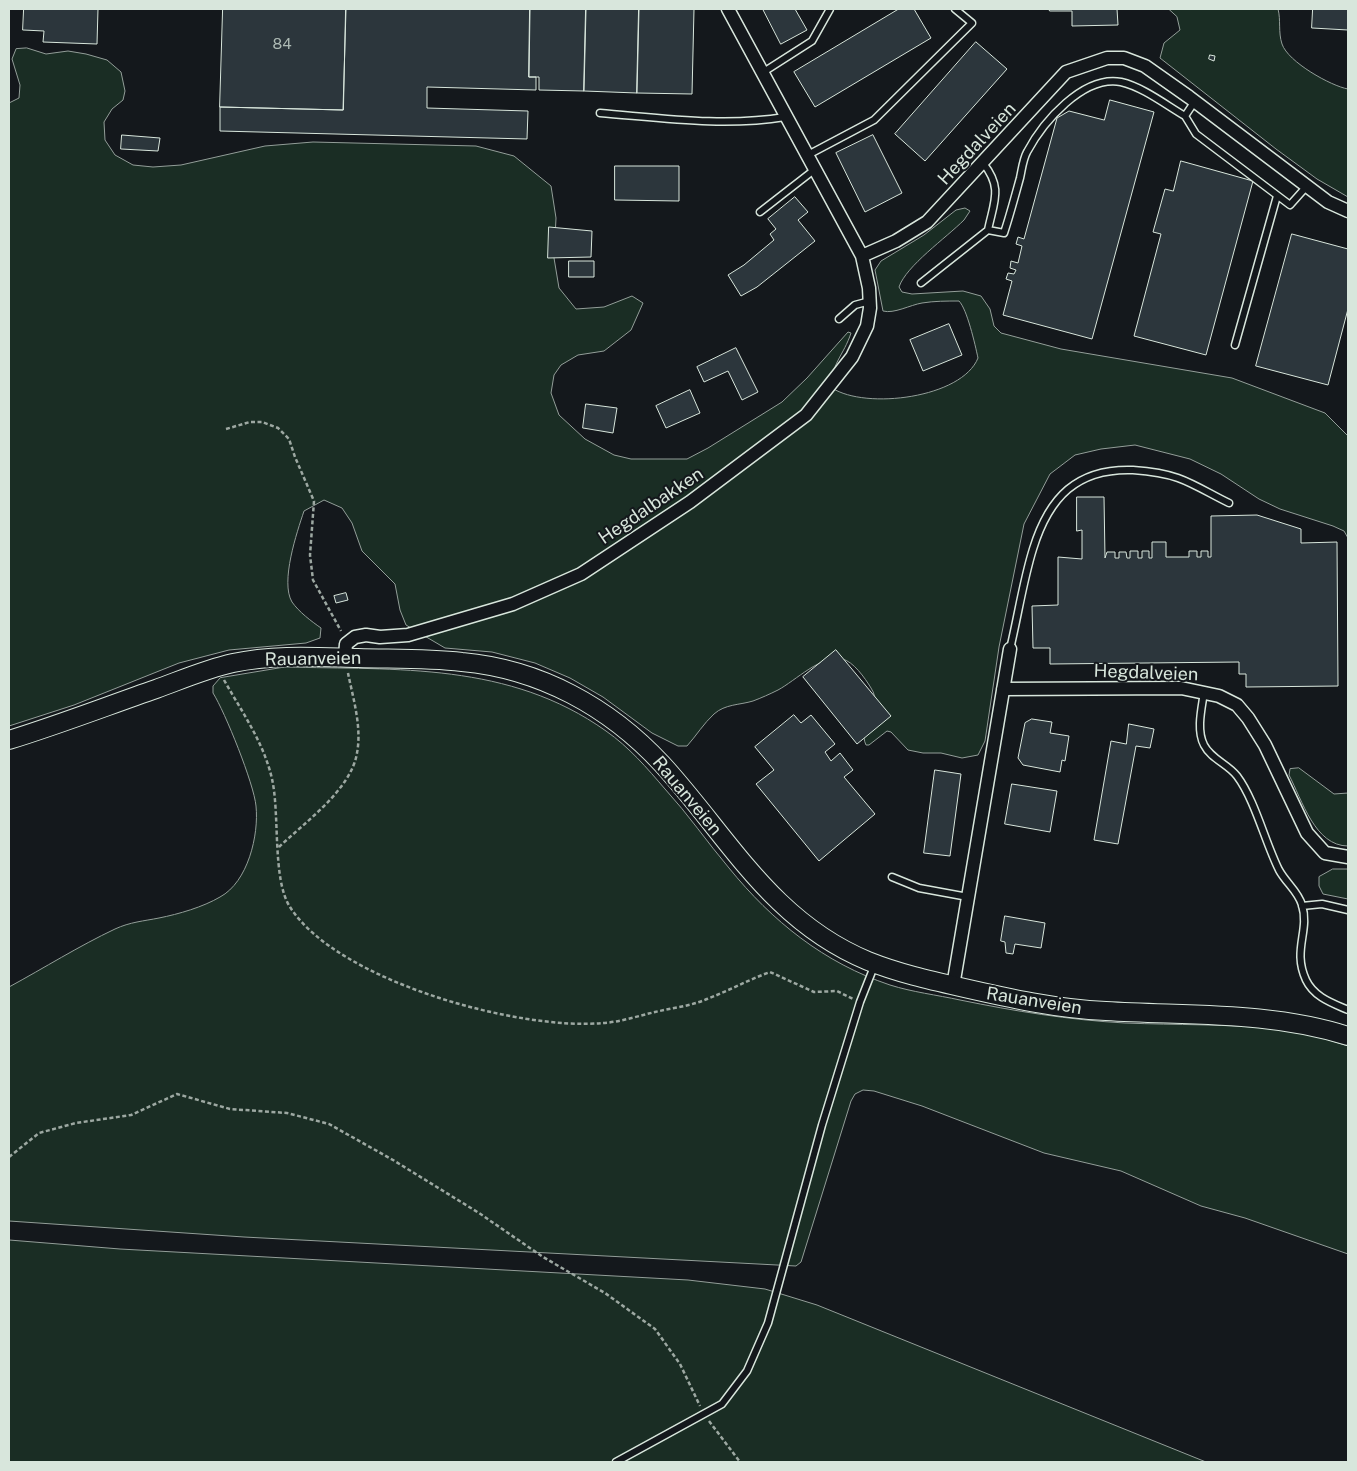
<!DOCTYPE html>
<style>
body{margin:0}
#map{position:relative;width:1357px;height:1471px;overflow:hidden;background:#14181c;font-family:"Public Sans",sans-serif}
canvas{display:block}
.frame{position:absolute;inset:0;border:10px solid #d8e6dc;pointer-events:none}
</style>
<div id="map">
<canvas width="1357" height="1471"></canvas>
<div class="frame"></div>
</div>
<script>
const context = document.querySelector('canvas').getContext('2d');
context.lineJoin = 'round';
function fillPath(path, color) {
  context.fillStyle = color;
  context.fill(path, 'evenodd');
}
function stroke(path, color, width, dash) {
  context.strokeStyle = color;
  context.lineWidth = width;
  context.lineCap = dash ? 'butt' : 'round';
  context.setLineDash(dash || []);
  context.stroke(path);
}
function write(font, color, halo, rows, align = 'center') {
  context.font = font + ' "Public Sans",sans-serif';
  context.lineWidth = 4;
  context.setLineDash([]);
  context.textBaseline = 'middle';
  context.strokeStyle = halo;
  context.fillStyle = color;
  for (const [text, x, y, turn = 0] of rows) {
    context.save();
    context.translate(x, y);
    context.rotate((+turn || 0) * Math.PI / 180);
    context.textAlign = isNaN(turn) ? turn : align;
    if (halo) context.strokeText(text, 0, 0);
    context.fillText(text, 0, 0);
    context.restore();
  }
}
const green = new Path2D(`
 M1169,9H1278C1281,20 1278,32 1282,44C1288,62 1331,86 1348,89V197L1317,179L1276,149L1160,58L1164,43L1180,30L1177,17Z
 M27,48L46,54L68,51L86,54L107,60L121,72L125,91L123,100L112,109L104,122L105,140L115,155L133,165L153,167L181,165L265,146L313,142L476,146L514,156L551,186L556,218L554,258L559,288L576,309L604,307L632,296L643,303L631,330L604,351L578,355L561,365L554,375L551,393L559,415L585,439L614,455L631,459H687L708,448L782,402L807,378L848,332L851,333C844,355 830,365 832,388C866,410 962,398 978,358C975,344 967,309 959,301C947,301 934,301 922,303C910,305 894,314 883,311L875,270L881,261L924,235L956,210L965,208L970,211L964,220C946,238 906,266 899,287L902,292L912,294L963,291L981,296L990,309L994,326L1001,333L1061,349L1232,378L1325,413L1348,436V538L1344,531L1333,526L1280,509L1259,499L1221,474L1190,459L1135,445L1101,449L1075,455L1050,474L1024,524L999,647L985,741L978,755L962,758L941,753H923L908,750L891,732L887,731L869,745H866C857,727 885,709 871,688C865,678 853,661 842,659C822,654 795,681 778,690C770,694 761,698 753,701C740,705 725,704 714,714C704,723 696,736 687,746H678L652,733L603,697L570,678L535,663L492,652L445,648L406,625L400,610L395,584L362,551L352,523L342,508L324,500L304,511C297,532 280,582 292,602C299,612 311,621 321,628L320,638L306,643L229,650L179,663L74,705L9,726V103L19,98L20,85L12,59L16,49Z
 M285,667C398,670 509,662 606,731C629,747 647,768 665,789C688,814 707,842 729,868C772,921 824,963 890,985C912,992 937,995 960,1000C1014,1011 1069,1020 1125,1023C1176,1025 1228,1024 1279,1029C1303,1031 1326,1039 1348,1046V1254L1245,1218L1201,1206L1121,1171L1044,1153L922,1106L874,1091L863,1090L855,1094L851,1101L801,1262L796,1266L244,1237L9,1221V987C44,968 79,946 115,929C130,922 144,921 159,918C179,914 203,907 220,897C248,882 259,835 256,806C254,784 225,712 213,693V686L220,678Z
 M1299,768L1334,794L1348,793V846C1315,846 1302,800 1289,775L1290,769Z
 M1333,869H1348V899L1323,894L1319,886V877Z
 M9,1240L120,1249L688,1280L765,1289L817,1305L1206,1462H9Z`);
const building = new Path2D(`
 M24,9H98L97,44L43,42L44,31L23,30Z
 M223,9H346L343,110L220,107Z
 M346,9H530L529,77H536V90L427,87V108L528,111L527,139L220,131V107L343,110Z
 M530,9H586L584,91L539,90V77H529Z
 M586,9H639L637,93L584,91Z
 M639,9H694L692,94L637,93Z
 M763,9H795L807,30L781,44Z
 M899,9H914L931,38L815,107L794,72Z
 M1049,9H1117L1118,25L1072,26V11H1050Z
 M1313,9H1348V30L1312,28Z
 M976,42L1007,69L925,161L895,134Z
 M1210,55L1215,56L1214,61L1209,59Z
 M1110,100L1154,112L1092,339L1003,315L1012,281L1006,279L1008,273L1014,274L1016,270L1010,268L1011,261L1018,263L1022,246L1016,244L1018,237L1024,239L1057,118L1069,111L1104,120Z
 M122,135L160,138L158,151L121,149Z
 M873,135L902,193L865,212L836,153Z
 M1181,161L1253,181L1206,355L1134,336L1161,234L1153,232L1165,189L1173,191Z
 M615,166H679V201L615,200Z
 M795,197L808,212L798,220L815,241L757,287L741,296L728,275L744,265L774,240L770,234L776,229L768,219Z
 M549,227L592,231L591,257L548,258Z
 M1292,234L1348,249V309L1328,385L1256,366Z
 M569,261H594V277H569Z
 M949,324L962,355L923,371L910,340Z
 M736,348L758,392L742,400L728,371L704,382L697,367Z
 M690,390L700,413L666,428L656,406Z
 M586,404L617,408L613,433L583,428Z
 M1077,497H1104L1105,558L1107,552H1115V558H1119V552H1126L1127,558H1130V551H1138V558H1142V551H1149V558H1152V542H1166V557H1189V551H1197V557H1201V551H1208V557H1211V516L1257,515L1301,529V543L1337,542L1338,686L1246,687V674H1239V662L1050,664V648H1033L1032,606L1058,605V557L1082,559V530L1077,531Z
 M346,593L348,600L336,603L334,596Z
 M836,650L891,716L857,744L803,677Z
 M794,715L801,723L811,715L835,744L825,752L831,761L840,753L853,770L844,777L875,814L819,861L756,784L774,770L755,747Z
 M1032,719L1052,722L1050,733L1069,736L1065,761L1062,760L1060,772L1023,765L1018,758L1025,723Z
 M1129,724L1154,729L1150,748L1136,746L1118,844L1094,840L1111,741L1126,744Z
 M935,770L961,774L950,856L924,853Z
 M1012,784L1057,791L1050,832L1005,824Z
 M1005,916L1045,923L1041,948L1015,944L1013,954L1006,953L1005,942L1001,941Z`);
const path = new Path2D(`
 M226,429L250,422H262L278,428L289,439L295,457L314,501L310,555L313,580L341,631
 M224,680C242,712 264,743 272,779C280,814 272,879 290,907C337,981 519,1031 603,1023C620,1022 638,1016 655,1012C672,1008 691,1006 707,999C728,991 748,980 770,972L814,992L837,991L853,999
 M279,847C305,822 351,790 357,753C362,727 353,698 348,673
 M9,1157L39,1133L76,1123L131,1115L177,1094L230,1109L287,1113L329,1124L393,1160L479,1213L543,1257L605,1293L655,1329L680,1364L700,1406
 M709,1421L740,1462`);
const service = new Path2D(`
 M762,73L812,41L830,9
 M600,113C662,118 724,127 785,117
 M1185,116L1196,134L1290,205L1307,186
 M806,156L874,120L972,23L955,9
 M983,163C1003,188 994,201 988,230L1004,233C1010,215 1015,196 1020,178C1022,169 1023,159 1027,152C1043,122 1083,75 1121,82C1143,87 1166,105 1185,116L1195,101
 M760,212L814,170
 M921,283L988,230
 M839,319L855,305L870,301
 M1235,345L1277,196
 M1010,649C1018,616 1023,581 1033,549C1049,497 1077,468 1133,470C1147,471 1164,473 1178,478C1195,484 1212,495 1229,503
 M1204,692C1202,707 1196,730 1204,745C1211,759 1228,764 1237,776C1255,800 1265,842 1279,870C1286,883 1298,891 1302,905C1310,931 1292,950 1306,980C1314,997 1332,1003 1348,1010
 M892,877L919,888L968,897
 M1302,906L1322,904L1348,910
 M616,1462L722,1404L747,1371L768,1323L822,1125L860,1002L875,964`);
const minor = new Path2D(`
 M728,9L862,256L896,241L927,222L1066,72L1107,58H1124L1145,66L1189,97L1328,202L1348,211
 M345,657L346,644L355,637L366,635L380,637L408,635L513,604L581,574L690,502L806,415L852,357L867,326L870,308L869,288L862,256
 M1003,689L1181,688L1219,696L1237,705L1248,718L1265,745L1307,833L1325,853L1348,857
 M953,986L1010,649`);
const secondary = new Path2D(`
 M9,740C58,725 107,706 156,689C181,680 206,669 233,663C274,654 317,657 358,658C393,659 428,658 462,662C540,669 609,707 662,764C728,836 771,921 868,961C898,973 929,980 960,987C1008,998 1057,1009 1106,1011C1187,1016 1271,1011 1348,1036`);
const numberNames = [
 ["84",282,44]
];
const streetNames = [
 ["Hegdalveien",977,144,-47],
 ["Hegdalbakken",651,506,-34],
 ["Rauanveien",313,659,-1],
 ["Hegdalveien",1146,673,2],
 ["Rauanveien",687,796,50],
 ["Rauanveien",1034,1001,9]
];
fillPath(green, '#1a2d24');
stroke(green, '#939e99', 1);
fillPath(building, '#2c363c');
stroke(building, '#d8e6dc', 1);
stroke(service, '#d8e6dc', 9);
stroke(minor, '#d8e6dc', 15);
stroke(secondary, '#d8e6dc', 20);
stroke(path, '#9da8a2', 2.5, [4, 2.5]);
stroke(service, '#14181c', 6);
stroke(minor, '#14181c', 12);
stroke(secondary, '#14181c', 18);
write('15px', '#adbab4', null, numberNames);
write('18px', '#d8e6dc', '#14181c', streetNames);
</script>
